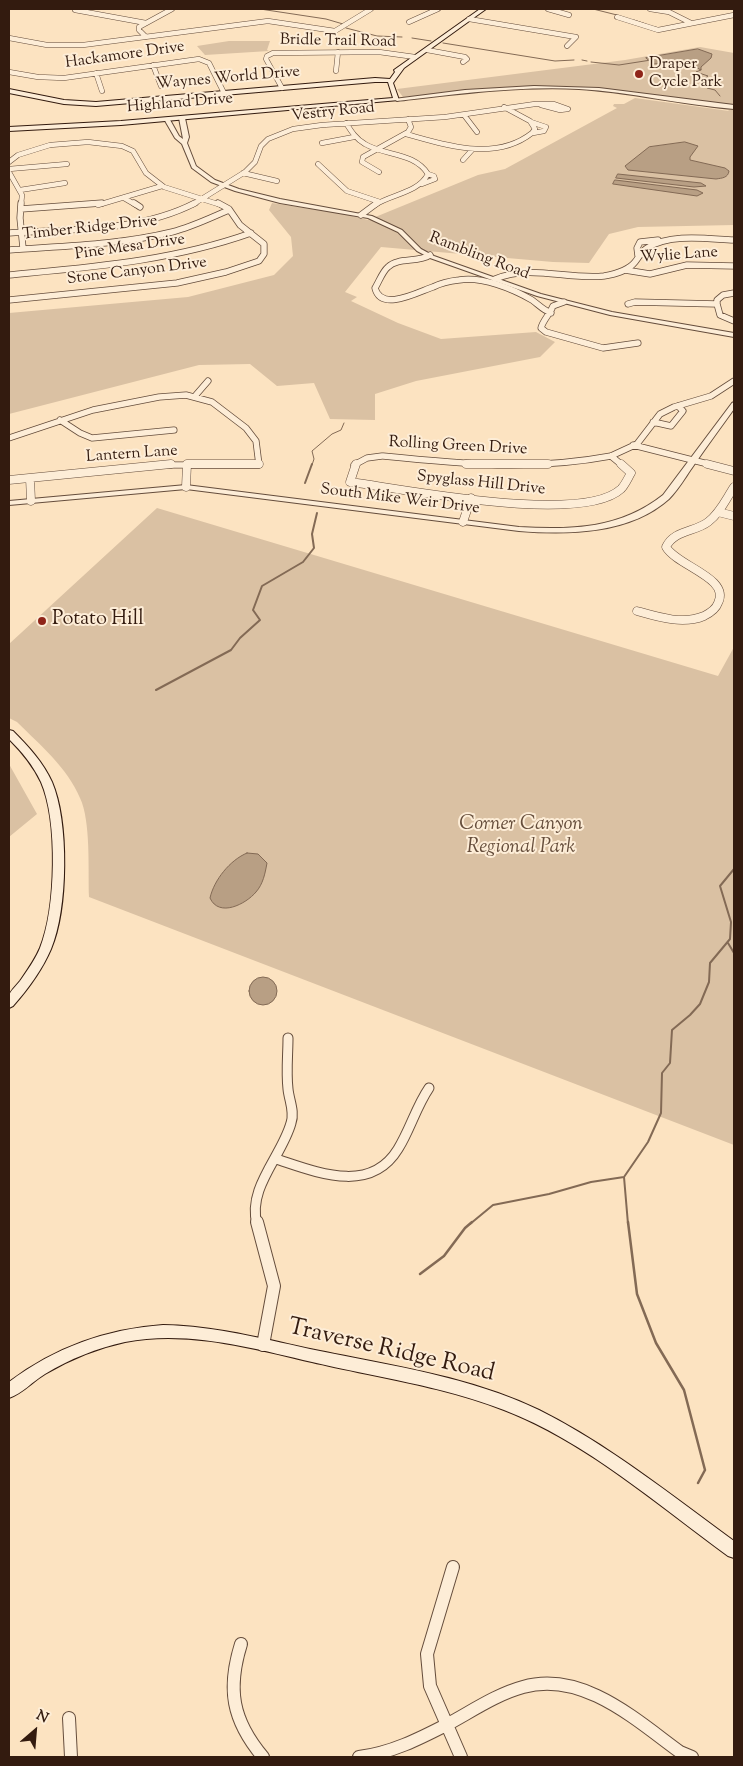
<!DOCTYPE html>
<style>
body{margin:0}
#map{position:relative;width:743px;height:1766px;overflow:hidden;background:#fce3c1;font-family:"Sorts Mill Goudy",serif}
canvas{display:block}
.frame{position:absolute;inset:0;border:10px solid #331b0f;pointer-events:none}
.north{position:absolute;left:10px;top:1706px;width:50px;height:50px;-webkit-text-stroke:4px #fdedd7;paint-order:stroke;rotate:27deg;font-size:14px;font-weight:700;line-height:20px;text-align:center;color:#331b0f}
.north::after{content:'';display:block;margin:auto;width:18px;height:22px;background:#331b0f;clip-path:polygon(50% 0,100% 100%,50% 72%,0 100%)}
</style>
<div id="map">
<canvas width="743" height="1766"></canvas>
<div class="frame"></div>
<div class="north">N</div>
</div>
<script>
const context = document.querySelector('canvas').getContext('2d');
context.lineJoin = 'round';
function fillPath(path, color) {
  context.fillStyle = color;
  context.fill(path, 'evenodd');
}
function stroke(path, color, width, dash) {
  context.strokeStyle = color;
  context.lineWidth = width;
  context.lineCap = dash ? 'butt' : 'round';
  context.setLineDash(dash || []);
  context.stroke(path);
}
function write(font, color, halo, rows, align = 'center') {
  context.font = font + ' "Sorts Mill Goudy",serif';
  context.lineWidth = 4;
  context.setLineDash([]);
  context.textBaseline = 'middle';
  context.strokeStyle = halo;
  context.fillStyle = color;
  for (const [text, x, y, turn = 0] of rows) {
    context.save();
    context.translate(x, y);
    context.rotate((+turn || 0) * Math.PI / 180);
    context.textAlign = isNaN(turn) ? turn : align;
    if (halo) context.strokeText(text, 0, 0);
    context.fillText(text, 0, 0);
    context.restore();
  }
}
const green = new Path2D(`
 M229,41H270L267,50L269,51L205,55L197,46Z
 M700,47L734,53V105C682,102 631,90 578,87C520,83 461,91 403,97L397,89L625,60Z
 M635,98L729,111L728,110H734V225L638,227L609,234L589,263L553,262L381,247L345,292L357,297L351,301L398,323L441,339L536,332L555,342L540,357L416,381L375,394V420L330,419L314,383L277,386L250,364L199,365L9,414V313L188,297L274,275L293,256L291,237L269,210L272,203L344,214L368,220L478,175L505,169L617,108L613,106L614,104H624Z
 M157,508L718,676L734,647V1145L89,897C88,870 91,821 80,798C67,767 40,745 17,722L9,718V644Z
 M9,764L37,814L9,837Z`);
const water = new Path2D(`
 M698,49L712,54L711,58L701,67V70L686,62L653,64L646,58Z
 M685,142L698,146L690,157V160L725,168L729,171C728,178 722,178 716,179L628,170L625,166L649,147Z
 M618,174L701,183L706,186L694,187L616,178Z
 M615,180L697,190L703,193L697,196L613,184Z
 M247,853L258,854L267,863C265,874 263,884 256,892C246,904 219,918 210,898C214,880 230,860 247,853Z
 M249 991a14 14 0 1 1 28 0a14 14 0 1 1-28 0Z`);
const streamFar2 = new Path2D(`
 M260,9L326,19L343,24
 M593,9L617,15
 M634,20L646,24
 M650,26L660,28
 M346,28L377,36L402,37
 M412,38L431,41
 M443,43L555,61L574,60
 M582,60L587,61
 M591,62L619,65L651,60
 M701,70L696,72L708,76L704,79L711,83L707,88L715,90L720,96
 M312,465L314,459L312,451L332,434L341,430L344,423`);
const streamFar1 = new Path2D(`
 M305,483L312,464
 M156,690L231,650L240,638L260,620L253,610L262,586L303,562L314,548L312,534L317,513
 M728,943L734,953
 M470,1224L493,1205L549,1194L591,1182L624,1177
 M628,1224L624,1177L648,1142L661,1113L662,1073L670,1063L672,1030L690,1015L700,1004L709,982L710,963L730,939L731,922L720,886L734,869`);
const stream = new Path2D(`
 M628,1222L637,1294L656,1343L684,1390L705,1470L698,1483
 M420,1274L444,1256L465,1228L472,1222`);
const minorFar4 = new Path2D(`
 M548,9L569,15
 M650,9L669,12L691,23
 M75,10L146,23
 M617,17L658,30L734,15
 M469,19L576,37L567,46
 M409,22L438,9
 M146,37L139,30V27L172,9
 M9,38L47,45H83L268,21L335,31L371,9
 M427,50L465,57L467,59L463,62
 M153,65L161,86
 M336,71L338,52
 M9,72L38,77L64,78L199,59L209,63L224,93
 M96,73L102,91
 M282,88L266,59L267,56L273,53L379,52L415,57
 M464,115L477,132
 M531,122L546,127L544,131L533,133
 M346,123C351,131 356,139 365,144C385,156 414,152 428,174C418,193 392,194 375,205
 M406,134C446,145 495,162 532,133L535,129L530,121L504,107
 M322,143L354,137
 M463,160L472,150
 M9,162L18,155L50,145L88,142L122,146L133,151L146,173L164,187L221,205
 M318,164L347,191L380,202
 M9,169L67,164
 M9,172L22,195L21,205
 M379,172L362,162L363,157L408,132L411,127L408,119
 M243,173L277,181
 M422,184L435,179L434,176L428,174
 M20,190L65,183
 M124,198L136,205
 M98,205L162,186
 M192,205L245,172L255,162L261,146L268,139L293,129L322,125L445,117L535,104H554L568,109L560,110L541,105`);
const minorFar3 = new Path2D(`
 M21,203L20,218L23,248
 M134,203L140,207
 M21,209L102,203
 M361,215L377,203
 M9,233C70,229 139,232 195,203
 M9,250C63,246 119,245 172,232C192,227 210,218 229,210
 M430,255C418,263 398,257 388,267C382,272 379,282 375,288C381,313 420,291 433,287C441,283 450,281 459,280C482,276 513,289 532,300C539,305 543,310 551,313
 M638,256L637,248L640,242L658,240
 M625,270L650,274L687,265L734,266
 M9,275C92,267 172,261 251,233
 M495,279C531,264 567,280 604,276C615,274 628,271 635,262C639,257 642,251 647,248C671,233 708,239 734,240
 M9,300L177,283L226,272L259,261L264,254V244L240,225L229,209L218,203
 M564,302L553,306C550,314 543,320 541,328L546,332L603,348L638,343
 M628,304L635,302L717,304
 M717,304L720,315L734,321
 M717,304V300L723,295L734,293
 M195,396L208,381
 M60,420L80,433L92,438L174,430
 M653,422L671,426L683,411L678,406
 M9,438L93,410L159,397L186,395L212,402L246,428L256,441L259,465H158
 M633,445L712,465
 M611,456L622,465
 M611,456L637,444L660,414L674,407L711,396L734,381
 M354,465L367,458L382,456C462,464 531,471 611,456`);
const minorFar2 = new Path2D(`
 M187,464H259
 M356,464L350,482C404,489 582,525 621,489C625,485 628,478 631,473L621,464
 M466,464H548
 M707,464L734,471
 M30,478L31,501
 M9,480L171,464
 M186,487L187,464
 M718,512L734,516
 M463,522L471,498
 M637,611C658,617 683,625 704,616C710,613 716,609 718,603C731,578 677,566 666,547C674,530 695,532 708,522C720,513 726,499 734,487`);
const minorFar1 = new Path2D(`
 M276,1159C316,1172 370,1195 398,1149C410,1130 416,1107 429,1088
 M257,1224C247,1188 282,1156 291,1123C295,1112 289,1100 288,1089C286,1072 288,1054 288,1038`);
const minor = new Path2D(`
 M257,1222L274,1286L263,1345
 M453,1567L427,1654L430,1686L461,1757
 M241,1644C227,1689 232,1720 263,1757
 M69,1718L71,1757
 M359,1757C391,1753 419,1739 448,1724C472,1711 497,1694 523,1687C582,1670 636,1720 680,1752L692,1757`);
const tertiary = new Path2D(`
 M534,86L599,88L734,105V109C682,105 631,92 579,89C518,86 458,94 397,101L394,99L465,90Z
 M182,116L185,118L189,137L187,143L196,166L215,180L239,189L280,199L372,216L402,230L421,249L434,256L541,294L612,312L734,333V337L610,315L537,296L430,258L417,251L398,232L368,218L280,203L235,191L211,182L192,168L182,144L175,138L164,119L169,118L179,136L183,139L179,118Z
 M734,402V409C721,427 707,446 694,465C686,476 679,489 669,499C630,534 569,535 519,531L186,489L9,505V501L186,485L519,527C572,530 620,529 663,495L732,403Z`);
const secondary = new Path2D(`
 M480,9H486L404,68L393,83L399,100L121,125L9,131V127L121,121L393,98L388,82H375L96,106L64,104L9,93V89L64,100L96,102L375,78L390,79L395,72L394,70Z
 M9,730L13,731C28,746 43,762 52,782C69,822 68,909 51,949C42,970 28,989 13,1006L9,1008C9,1005 8,1000 9,996C10,991 17,985 20,981C27,971 35,960 40,948C56,908 58,821 41,782C33,765 22,752 9,739Z
 M163,1325C217,1326 267,1340 320,1351C394,1366 470,1377 539,1410C609,1445 671,1495 734,1541V1558L728,1556C658,1505 585,1441 504,1410C442,1386 376,1377 312,1362C251,1348 188,1330 125,1342C97,1348 70,1359 45,1374C33,1381 22,1394 9,1398V1382C54,1348 106,1329 163,1325Z`);
const markers = [
 [639,74,5,"#8f2418"],
 [42,621,5,"#8f2418"]
];
const farStreetnames = [
 ["Bridle Trail Road",338,42,1],
 ["Hackamore Drive",125,56,-8],
 ["Waynes World Drive",228,79,-5],
 ["Highland Drive",180,104,-5],
 ["Vestry Road",333,113,-6],
 ["Timber Ridge Drive",90,229,-6],
 ["Pine Mesa Drive",130,248,-8],
 ["Wylie Lane",679,256,-4],
 ["Rambling Road",479,257,21],
 ["Stone Canyon Drive",137,272,-7],
 ["Rolling Green Drive",458,447,3],
 ["Lantern Lane",132,455,-4],
 ["Spyglass Hill Drive",481,484,6],
 ["South Mike Weir Drive",400,500,7]
];
const farPoinames = [
 ["Draper",649,65],
 ["Cycle Park",649,83]
];
const poiNames = [
 ["Potato Hill",52,621]
];
const parkNames = [
 ["Corner Canyon",521,826],
 ["Regional Park",521,849]
];
const nearStreetnames = [
 ["Traverse Ridge Road",391,1352,13]
];
fillPath(green, '#dac1a3');
fillPath(water, '#b89f84');
stroke(water, '#836a55', 1);
stroke(streamFar2, '#836a55', 1);
stroke(streamFar1, '#836a55', 2);
stroke(stream, '#836a55', 2.5);
stroke(minorFar4, '#654d3c', 5.5);
stroke(minorFar3, '#654d3c', 7);
stroke(minorFar2, '#654d3c', 9);
stroke(minorFar1, '#654d3c', 11);
stroke(minor, '#654d3c', 14);
stroke(tertiary, '#654d3c', 2);
stroke(secondary, '#331b0f', 2);
stroke(minorFar4, '#fdedd7', 4.5);
stroke(minorFar3, '#fdedd7', 5.5);
stroke(minorFar2, '#fdedd7', 8);
stroke(minorFar1, '#fdedd7', 9);
stroke(minor, '#fdedd7', 12);
fillPath(tertiary, '#fdedd7');
fillPath(secondary, '#fdedd7');
for (const [x, y, r, color] of markers) {
  const dot = new Path2D();
  dot.arc(x, y, r, 0, 2 * Math.PI);
  context.fillStyle = color;
  context.fill(dot);
  stroke(dot, '#fdedd7', 2);
}
write('16px', '#331b0f', '#fdedd7', farStreetnames);
write('16px', '#331b0f', '#fdedd7', farPoinames, 'left');
write('20px', '#331b0f', '#fdedd7', poiNames, 'left');
write('italic 20px', '#654d3b', '#fdedd7', parkNames);
write('24px', '#331b0f', '#fdedd7', nearStreetnames);
</script>
